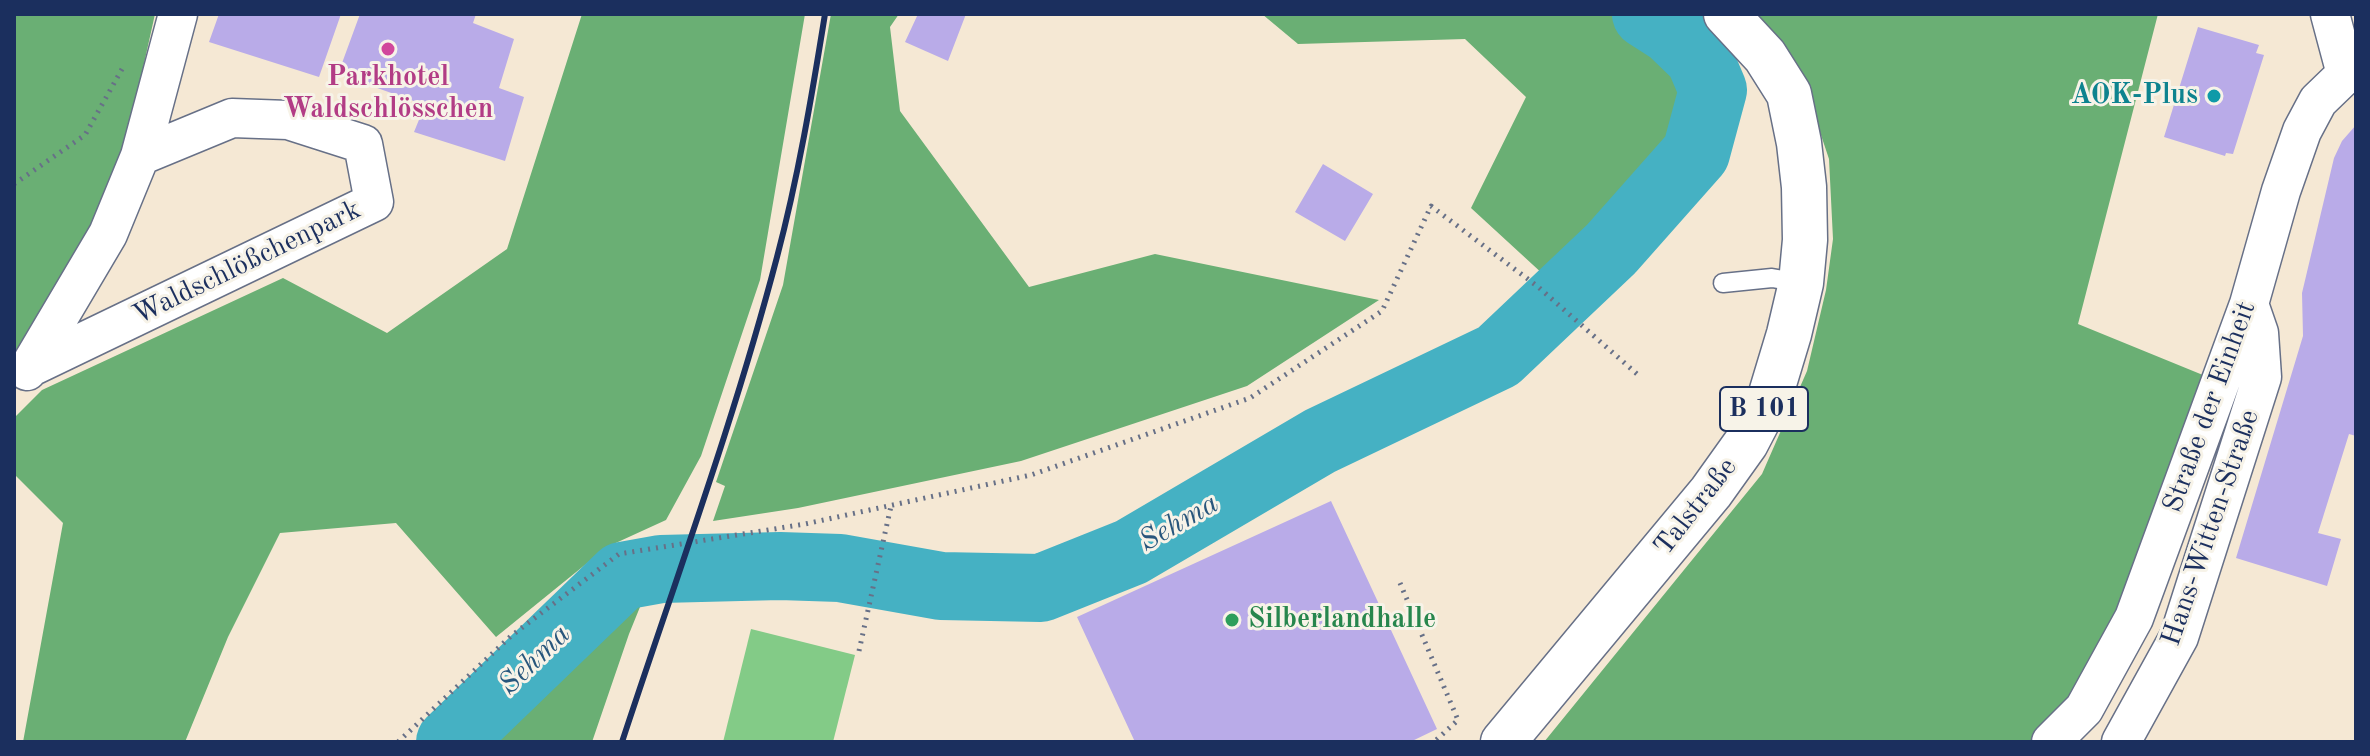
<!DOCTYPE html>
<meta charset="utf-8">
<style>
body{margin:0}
#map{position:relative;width:2370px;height:756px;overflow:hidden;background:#f5e8d4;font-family:"Old Standard TT",serif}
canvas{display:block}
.frame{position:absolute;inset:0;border:16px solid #1b2f5e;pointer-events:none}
</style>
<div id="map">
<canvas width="2370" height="756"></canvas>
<div class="frame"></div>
</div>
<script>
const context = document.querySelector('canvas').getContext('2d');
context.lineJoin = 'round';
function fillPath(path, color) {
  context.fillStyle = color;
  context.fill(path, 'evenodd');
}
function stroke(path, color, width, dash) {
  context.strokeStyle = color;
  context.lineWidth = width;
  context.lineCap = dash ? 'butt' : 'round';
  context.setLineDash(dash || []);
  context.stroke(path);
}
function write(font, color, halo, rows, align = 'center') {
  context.font = font + ' "Old Standard TT",serif';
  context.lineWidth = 6;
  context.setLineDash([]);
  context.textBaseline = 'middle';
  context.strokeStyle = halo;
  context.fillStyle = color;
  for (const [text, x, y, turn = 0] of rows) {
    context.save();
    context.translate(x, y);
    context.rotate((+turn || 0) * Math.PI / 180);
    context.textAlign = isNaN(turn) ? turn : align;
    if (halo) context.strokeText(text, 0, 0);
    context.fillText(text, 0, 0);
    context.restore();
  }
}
const green = new Path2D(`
 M751,629L855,655L833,742H723Z`);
const forest = new Path2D(`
 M14,14H155L126,145L91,225L22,347L14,356Z
 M582,14H805L760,280L701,456L666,520L607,547L496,637L396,523L280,533L228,637L185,742H23L63,523L14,474V418L42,390L283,278L387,333L507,249Z
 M831,14H899L890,27L900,111L1029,287L1155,254L1379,300L1247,386L1021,461L798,508L713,521L725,486L716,482L783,285Z
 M1262,14H1682L1698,40V76L1708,127L1557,287L1471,208L1526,97L1465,39L1298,44Z
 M1749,14H2158L2078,324L2220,382L2134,618L2051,742H1544L1762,474L1807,371L1826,290L1833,239L1829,159L1807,93Z
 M651,580L629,634L592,742H476L537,682L628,585Z`);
const river = new Path2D(`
 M450,742L622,576L661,569L780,566L840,568L941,586L1041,588L1131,552L1320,441L1498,356L1611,249L1696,153L1713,90L1699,57L1671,30L1646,14`);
const building = new Path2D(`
 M219,14H341L319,77L209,42Z
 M360,14H476L473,23L514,39L499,88L524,97L505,161L414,132L425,105L338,74Z
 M918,14H966L948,61L905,42Z
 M2198,27L2259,45L2256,53L2264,55L2233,154L2226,153L2225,156L2164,137Z
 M2356,125V436L2349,434L2318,533L2341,539L2327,586L2236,558L2303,336L2302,293L2334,158L2342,141Z
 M1323,164L1373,194L1345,241L1295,212Z
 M1331,501L1437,729L1410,742H1135L1077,617Z`);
const path = new Path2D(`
 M14,184L85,135L122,69
 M1400,583L1458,720L1434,742
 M859,651L891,506
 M398,742L511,636L619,554L805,524L1031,475L1250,398L1382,311L1431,206L1537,286L1637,374`);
const service = new Path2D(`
 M1723,283L1772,278L1801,283`);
const minor = new Path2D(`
 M2330,14L2346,74
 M31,367L374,202L363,144L288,120L232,118L140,156
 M27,371L108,234L140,156L178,14
 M2051,742L2084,709L2134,618L2249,304L2281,191L2302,131L2318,101L2346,74L2356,72
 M2121,742L2179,637L2262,377L2259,333L2249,304`);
const primary = new Path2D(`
 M1503,742L1711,492L1746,443L1770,397L1789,334L1801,283L1805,240L1804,187L1799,143L1789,94L1765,56L1726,14`);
const rail = new Path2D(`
 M622,742C675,581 734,421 777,257C798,178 812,95 825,14`);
const markers = [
 [388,49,8,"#d1479c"],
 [2214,96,8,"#0f9aa8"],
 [1232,620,8,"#2e9e5b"]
];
const shields = [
 [1764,409,88]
];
const shieldNames = [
 ["B 101",1764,409]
];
const hotelNames = [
 ["Parkhotel",388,78],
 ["Waldschlösschen",388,110]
];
const cultureNames = [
 ["AOK-Plus",2198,96]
];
const streetNames = [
 ["Waldschlößchenpark",247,263,-26],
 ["Straße der Einheit",2210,407,-70],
 ["Talstraße",1696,507,-52],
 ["Hans-Witten-Straße",2211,528,-71]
];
const leisureNames = [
 ["Silberlandhalle",1248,620]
];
const waterNames = [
 ["Sehma",1179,523,-30],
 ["Sehma",535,660,-44]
];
fillPath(green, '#83cb87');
fillPath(forest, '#6aaf74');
stroke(river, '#45b1c3', 68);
fillPath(building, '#b9abe8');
stroke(service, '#677087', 21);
stroke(minor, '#677087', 41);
stroke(primary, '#677087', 47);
stroke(path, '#677087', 5, [2, 6]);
stroke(service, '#fff', 18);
stroke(minor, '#fff', 38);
stroke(primary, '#fff', 44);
stroke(rail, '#1b2f5e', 6);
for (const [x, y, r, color] of markers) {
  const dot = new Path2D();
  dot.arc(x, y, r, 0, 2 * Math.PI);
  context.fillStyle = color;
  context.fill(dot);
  stroke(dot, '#f7f3e8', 3);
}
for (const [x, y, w] of shields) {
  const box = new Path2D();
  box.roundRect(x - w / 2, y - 22, w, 44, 6);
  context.fillStyle = '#f7f3e8';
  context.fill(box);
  stroke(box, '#1b2f5e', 2);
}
write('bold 26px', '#1b2f5e', null, shieldNames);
write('bold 28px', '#b23c85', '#f7f3e8', hotelNames);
write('bold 28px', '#0d838f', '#f7f3e8', cultureNames, 'right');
write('28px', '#1b2f5e', '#f7f3e8', streetNames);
write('bold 28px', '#27864d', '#f7f3e8', leisureNames, 'left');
write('italic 30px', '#28567c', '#f7f3e8', waterNames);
</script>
